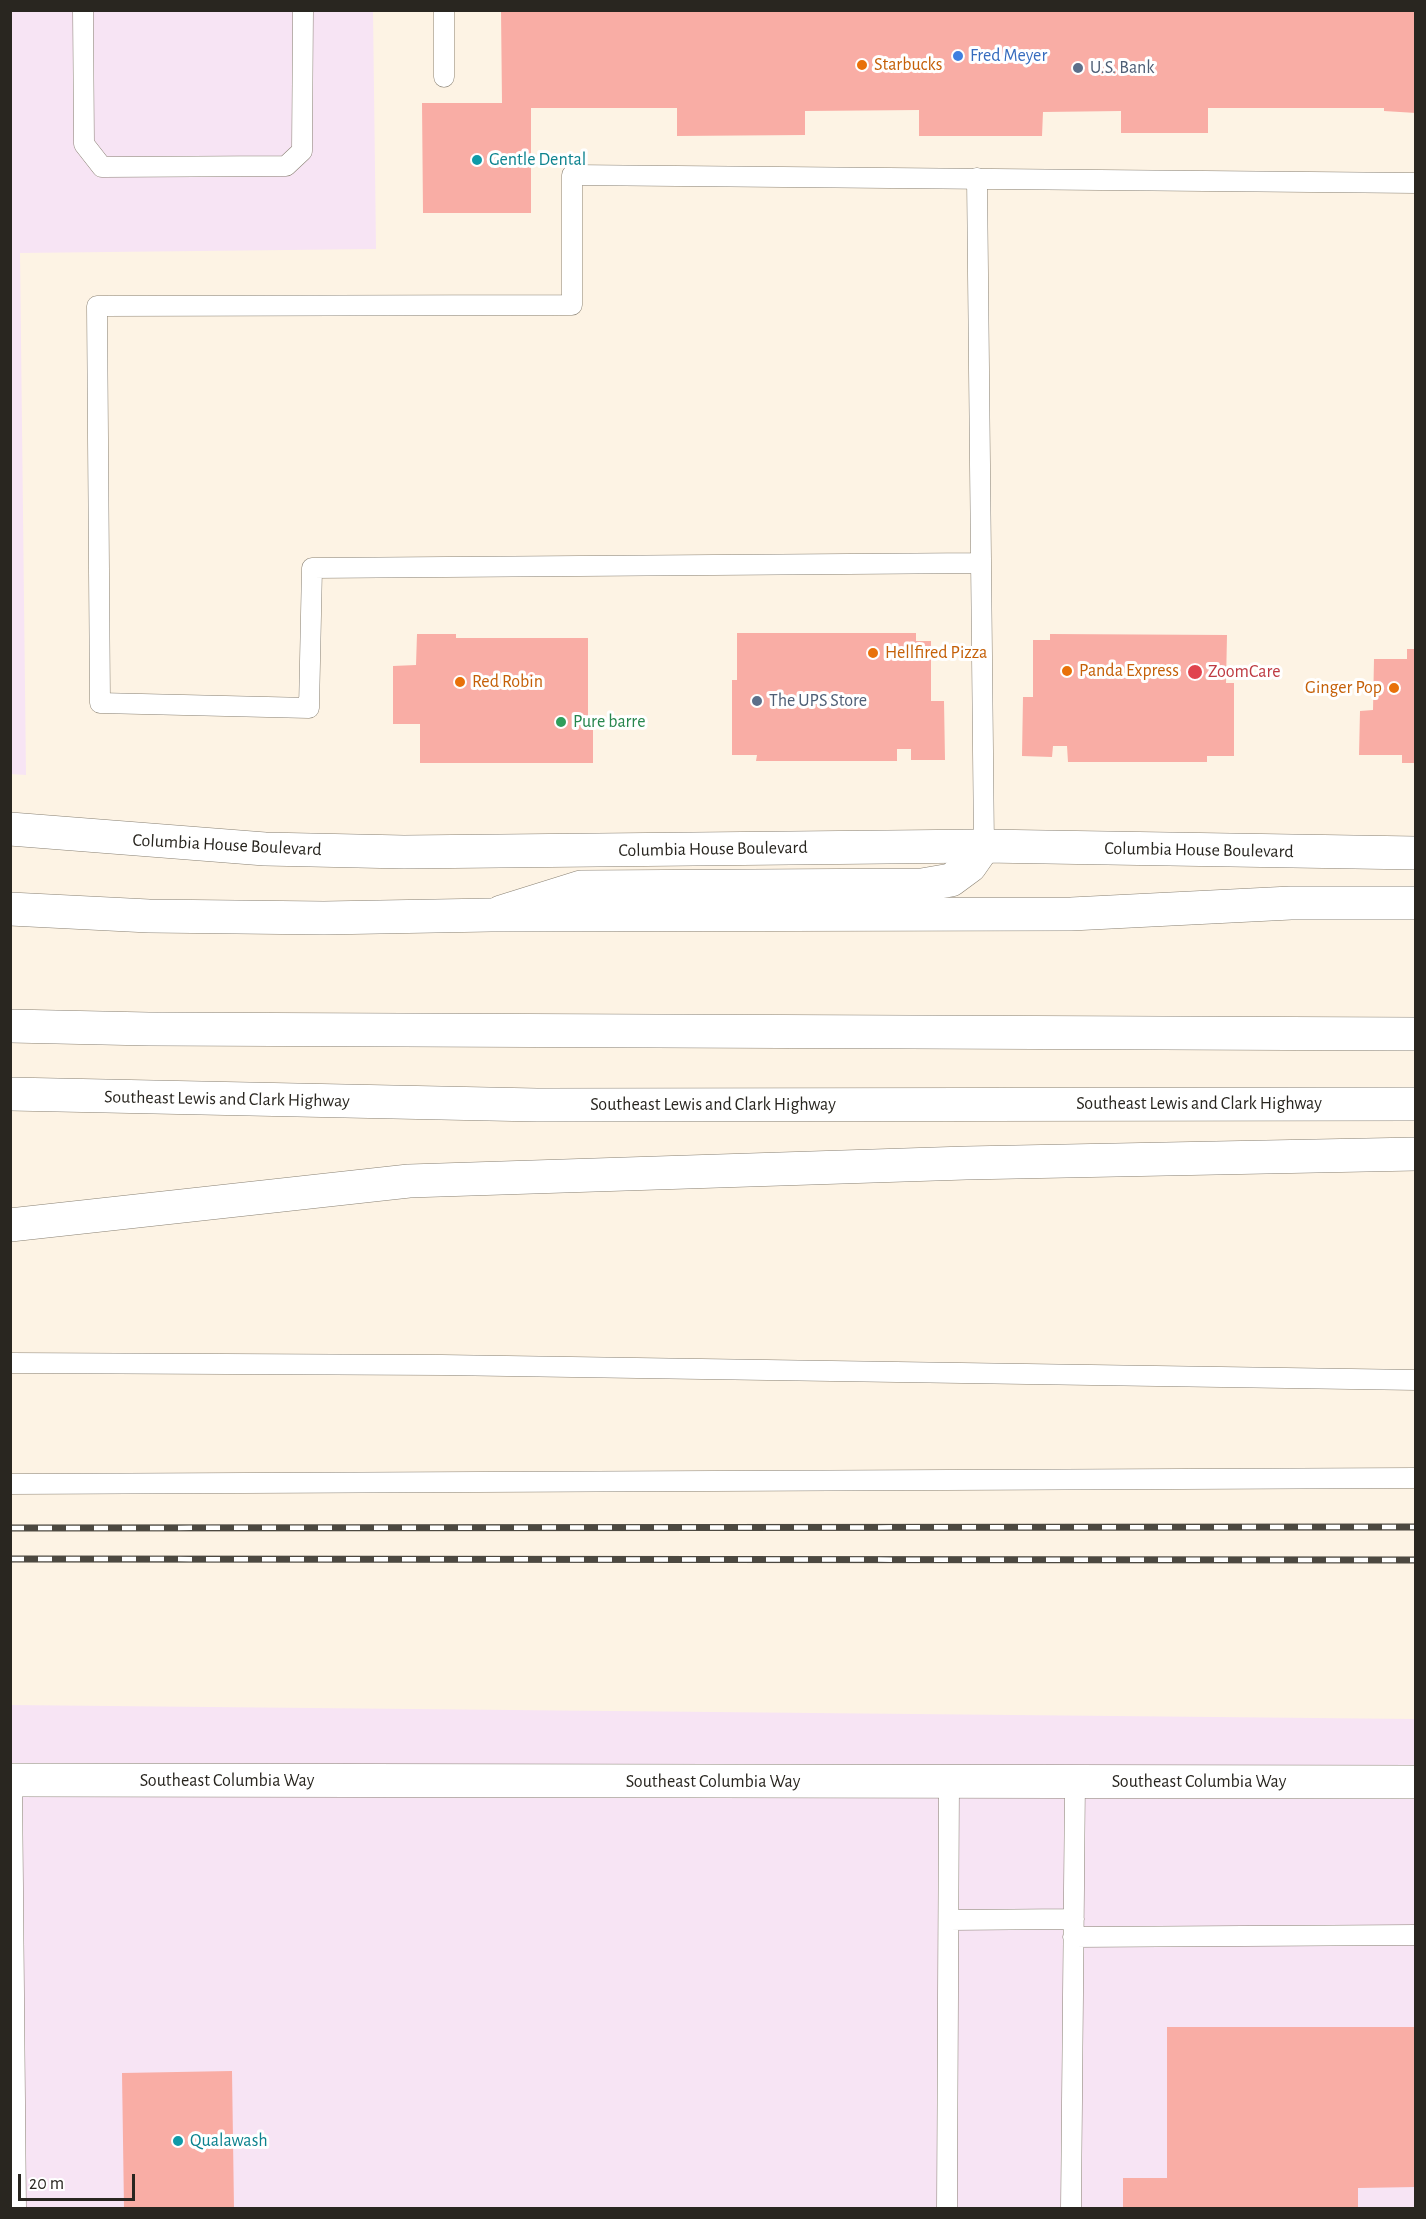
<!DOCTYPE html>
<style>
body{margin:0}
#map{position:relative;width:1426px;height:2219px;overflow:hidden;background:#fdf3e4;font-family:"Alegreya Sans",sans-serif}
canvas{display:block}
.frame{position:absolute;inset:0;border:12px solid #292620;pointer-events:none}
.scale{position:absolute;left:18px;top:2174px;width:117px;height:27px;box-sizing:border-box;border:3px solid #292620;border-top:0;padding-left:8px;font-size:18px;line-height:21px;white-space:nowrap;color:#292620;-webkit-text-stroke:4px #fff;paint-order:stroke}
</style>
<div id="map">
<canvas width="1426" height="2219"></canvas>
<div class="frame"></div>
<div class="scale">20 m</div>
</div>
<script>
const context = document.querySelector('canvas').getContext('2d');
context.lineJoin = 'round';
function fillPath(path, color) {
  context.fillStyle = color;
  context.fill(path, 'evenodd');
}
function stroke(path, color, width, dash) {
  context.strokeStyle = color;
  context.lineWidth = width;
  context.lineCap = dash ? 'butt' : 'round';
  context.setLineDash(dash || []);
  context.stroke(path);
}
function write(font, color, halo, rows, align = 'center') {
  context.font = font + ' "Alegreya Sans",sans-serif';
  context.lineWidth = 6;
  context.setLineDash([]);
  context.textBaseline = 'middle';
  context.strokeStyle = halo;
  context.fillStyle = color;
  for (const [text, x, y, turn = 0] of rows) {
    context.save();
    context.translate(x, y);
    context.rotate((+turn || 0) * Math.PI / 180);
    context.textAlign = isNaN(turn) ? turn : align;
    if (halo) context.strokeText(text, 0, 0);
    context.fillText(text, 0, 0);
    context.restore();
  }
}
const industrial = new Path2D(`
 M10,11H373L376,249L20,253L26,775L10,774Z
 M10,1705L1415,1719V2208H11Z`);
const building = new Path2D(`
 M501,10H1416V113L1384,111V108H1208V133H1121V111L1043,112L1042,136H919V110L805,111V135L677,136V108H531V213H423L422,103H502Z
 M737,633H916V641H931V701H944L945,760H911V749H897V761H756L757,755H732V680H737Z
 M417,634H456V638H588V729H593V763H420V724H393V666L416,665Z
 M1050,634L1227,635L1226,683H1234V756H1207V762H1068L1067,746H1053L1052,757L1022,756L1023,697H1033V640H1050Z
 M1407,649H1416V763H1402V755H1359L1360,711L1373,710L1374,659H1407Z
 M1167,2027H1416V2187L1358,2188V2208H1123V2178H1167Z
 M232,2071L234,2208H124L122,2073Z`);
const service = new Path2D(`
 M83,10L84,144L102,167L286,166L302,151L303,10
 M444,10V77
 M977,178L984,846
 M981,563L312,568L309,708L100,703L97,306L572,305V175L1416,183
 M10,1363L442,1365L1416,1380
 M10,1484L1416,1478
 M12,1780L16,2208
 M949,1920L1074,1919
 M1073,1937L1416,1935
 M947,2208L949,1782
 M1071,2208L1075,1782`);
const tertiary = new Path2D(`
 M501,912L581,887L922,885L951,880L970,866L984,846
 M10,1780L1416,1782`);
const secondary = new Path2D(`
 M10,829L265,849L404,852L984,846L1416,853
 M10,909L149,916L324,918L491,915L1071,914L1291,903H1416`);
const motorway = new Path2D(`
 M10,1026L149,1029L1416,1034
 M10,1094L537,1105L1416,1104
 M10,1225L409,1181L966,1163L1416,1154`);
const rail = new Path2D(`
 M10,1528L1416,1527
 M10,1559L1416,1560`);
const markers = [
 [958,56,6,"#3f7fe0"],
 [862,65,6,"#e8710a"],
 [1078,68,6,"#5c6f8a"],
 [477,160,6,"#0f9aa8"],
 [873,653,6,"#e8710a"],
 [1067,671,6,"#e8710a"],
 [1195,672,8,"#e0444e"],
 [460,682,6,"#e8710a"],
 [1394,688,6,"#e8710a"],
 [757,701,6,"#5c6f8a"],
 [561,722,6,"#2e9e5b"],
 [178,2141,6,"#0f9aa8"]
];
const shopNames = [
 ["Fred Meyer",970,56]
];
const foodNames = [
 ["Starbucks",874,65],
 ["Hellfired Pizza",885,653],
 ["Panda Express",1079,671],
 ["Red Robin",472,682],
 ["Ginger Pop",1382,688,"right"]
];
const serviceNames = [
 ["U.S. Bank",1090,68],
 ["The UPS Store",769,701]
];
const cultureNames = [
 ["Gentle Dental",489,160],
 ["Qualawash",190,2141]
];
const healthNames = [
 ["ZoomCare",1208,672]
];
const leisureNames = [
 ["Pure barre",573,722]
];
const streetNames = [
 ["Columbia House Boulevard",227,845,3],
 ["Columbia House Boulevard",713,849,-1],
 ["Columbia House Boulevard",1199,850,1],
 ["Southeast Lewis and Clark Highway",227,1099,1],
 ["Southeast Lewis and Clark Highway",1199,1104],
 ["Southeast Lewis and Clark Highway",713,1105],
 ["Southeast Columbia Way",227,1781],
 ["Southeast Columbia Way",713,1782],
 ["Southeast Columbia Way",1199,1782]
];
fillPath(industrial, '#f7e4f4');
fillPath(building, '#f9ada5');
stroke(service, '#898173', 21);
stroke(tertiary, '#898173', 34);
stroke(secondary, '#898173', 34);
stroke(motorway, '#898173', 34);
stroke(service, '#fff', 20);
stroke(tertiary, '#fff', 33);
stroke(secondary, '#fff', 33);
stroke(motorway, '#fff', 33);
stroke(rail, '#4c4840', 7);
stroke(rail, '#fff', 4.5, [14]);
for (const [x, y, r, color] of markers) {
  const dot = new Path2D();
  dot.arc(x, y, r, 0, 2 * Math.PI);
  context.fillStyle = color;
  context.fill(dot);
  stroke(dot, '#fff', 2);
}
write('18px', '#366cbe', '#fff', shopNames, 'left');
write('18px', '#c56008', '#fff', foodNames, 'left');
write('18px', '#4e5e75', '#fff', serviceNames, 'left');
write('18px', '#0d838f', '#fff', cultureNames, 'left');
write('18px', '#be3a42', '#fff', healthNames, 'left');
write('18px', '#27864d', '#fff', leisureNames, 'left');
write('18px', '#292620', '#fff', streetNames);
</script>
